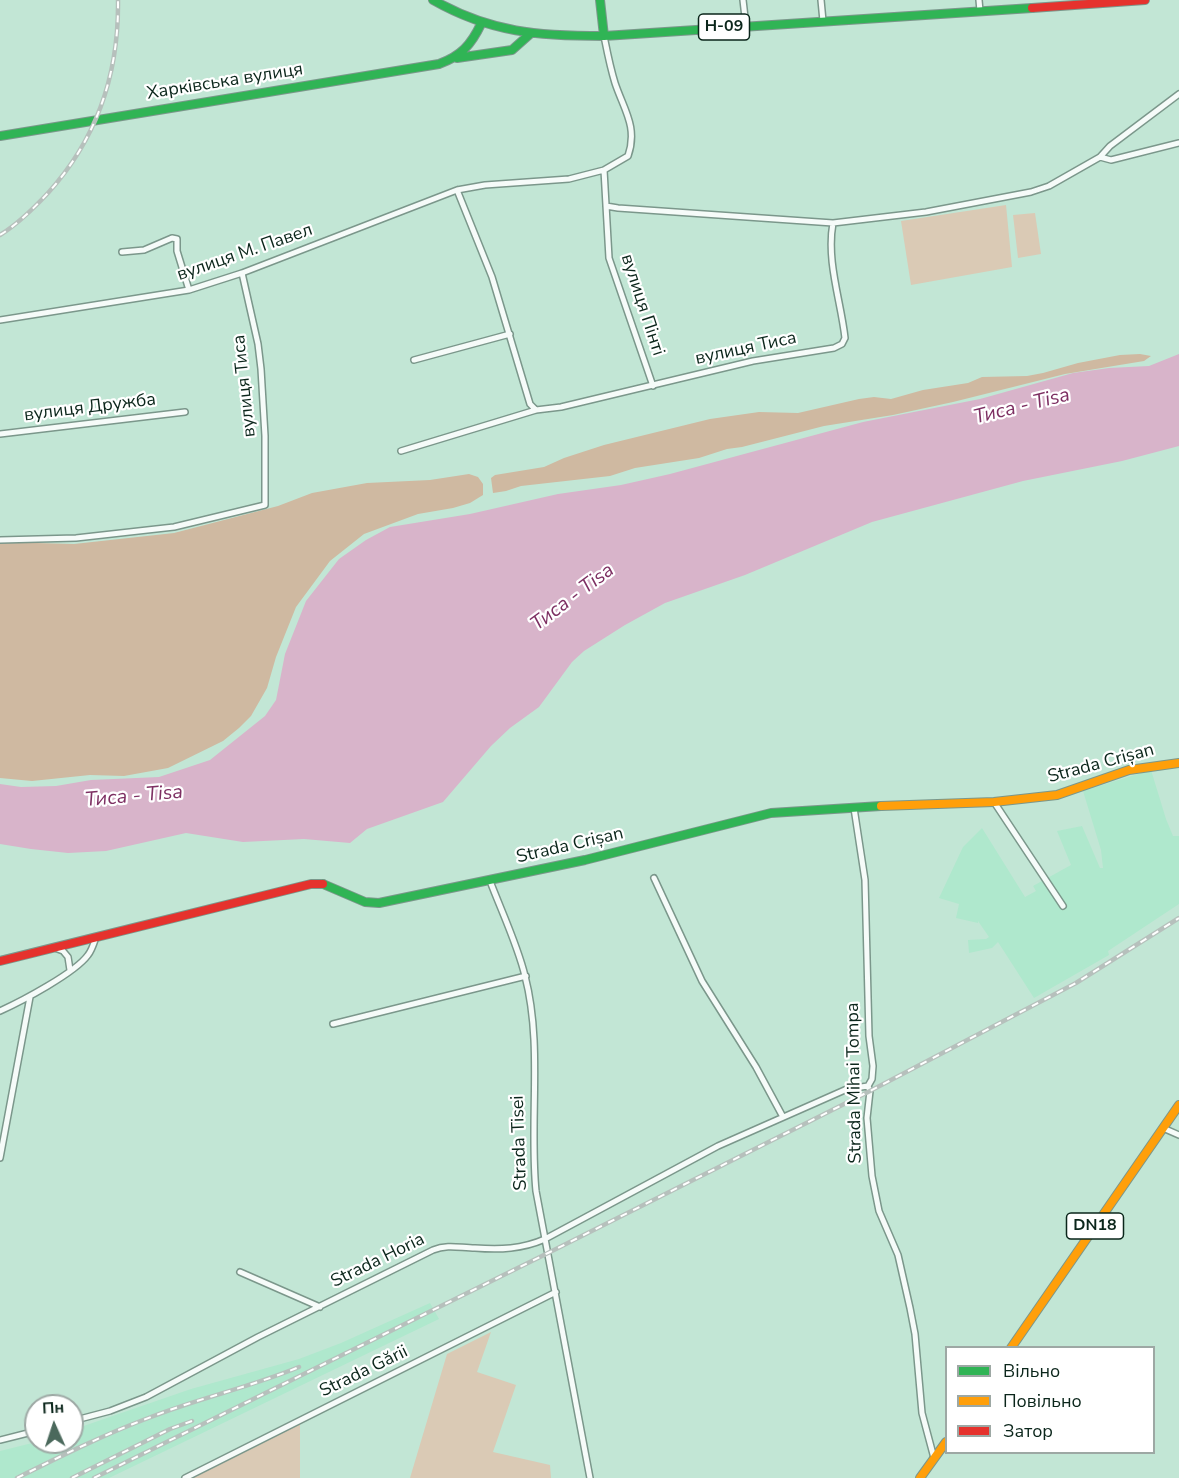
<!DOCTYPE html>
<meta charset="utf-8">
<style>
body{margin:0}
#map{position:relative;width:1179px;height:1478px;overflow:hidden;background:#c2e6d5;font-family:"Nunito Sans",sans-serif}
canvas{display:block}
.legend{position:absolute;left:945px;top:1346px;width:210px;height:108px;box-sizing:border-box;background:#fff;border:2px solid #9da8a4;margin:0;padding:8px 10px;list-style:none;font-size:18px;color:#0b261b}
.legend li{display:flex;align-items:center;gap:12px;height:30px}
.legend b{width:30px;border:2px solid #9da8a4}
.north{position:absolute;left:24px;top:1394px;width:60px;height:60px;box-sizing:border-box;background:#fff;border:2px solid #9da8a4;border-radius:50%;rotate:357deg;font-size:16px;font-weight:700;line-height:24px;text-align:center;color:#0b261b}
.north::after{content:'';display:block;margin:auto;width:21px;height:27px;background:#4b695c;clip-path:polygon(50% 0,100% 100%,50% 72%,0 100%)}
</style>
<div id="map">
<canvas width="1179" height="1478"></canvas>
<ul class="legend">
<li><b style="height:8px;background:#30b455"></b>Вільно</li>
<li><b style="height:8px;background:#ff9f0a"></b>Повільно</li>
<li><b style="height:8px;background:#e5322d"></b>Затор</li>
</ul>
<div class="north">Пн</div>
</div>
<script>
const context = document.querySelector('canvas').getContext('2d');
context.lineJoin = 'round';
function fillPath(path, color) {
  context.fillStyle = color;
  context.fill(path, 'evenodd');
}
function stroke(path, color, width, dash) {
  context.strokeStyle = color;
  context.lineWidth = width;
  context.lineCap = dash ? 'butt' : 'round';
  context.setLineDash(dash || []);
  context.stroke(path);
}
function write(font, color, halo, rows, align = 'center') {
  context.font = font + ' "Nunito Sans",sans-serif';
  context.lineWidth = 4.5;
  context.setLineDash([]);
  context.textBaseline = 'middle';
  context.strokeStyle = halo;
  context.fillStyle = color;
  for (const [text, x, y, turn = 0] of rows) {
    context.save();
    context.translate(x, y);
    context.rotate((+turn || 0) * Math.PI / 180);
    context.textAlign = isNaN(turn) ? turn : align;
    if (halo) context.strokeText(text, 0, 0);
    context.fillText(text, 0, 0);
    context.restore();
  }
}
const built = new Path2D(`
 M1151,770L1166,819L1173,836H1179V904L1108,951L1109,955L1034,998L998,942L992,948L969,953L968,940L986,939L989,937L978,921V923L956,918L959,904L939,898L963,847L982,828L1025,897L1036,891L1033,886L1071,865L1057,831L1082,826L1100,868H1103L1101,850L1083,791Z
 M430,1303L439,1319L109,1478H0V1451L36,1442H72V1430L191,1389L299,1359L341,1343Z`);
const green = new Path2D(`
 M1006,205L1012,267L911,285L901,221Z
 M1035,213L1041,254L1018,258L1013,215Z
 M491,1332L477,1372L516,1385L493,1452L550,1465L551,1478H410L447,1354Z
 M300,1424V1478H191Z`);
const forest = new Path2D(`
 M1140,354L1151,356L1144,361L1065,374L953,402L893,415L824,426L742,447L727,449L699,458L635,468L610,476L521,486L506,491L493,493L491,478L495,475L544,467L564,458L604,445L710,419L759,412L798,413L859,399L874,397L891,399L923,390L968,383L982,377L1027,376L1043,373L1078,363L1120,355Z
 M469,474L478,477L483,484V495L470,503L453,508L418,514L364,534L330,561L296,607L276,657L267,688L251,716L239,728L223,741L168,768L124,776L90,775L32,781L0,778V542L74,544L174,533L278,506L312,493L367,483L430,480Z`);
const water = new Path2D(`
 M1179,354V446L1122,461L1023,481L872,522L745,575L665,603L625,625L584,651L572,662L539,707L510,728L491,746L443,802L367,829L350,843L304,839L243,842L186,833L106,851L68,853L31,849L0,844V784L21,787L56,786L91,780L159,777L210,760L265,716L276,700L285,654L306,601L339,559L366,540L390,527L470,514L558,494L621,485L670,474L863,422L980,399L1073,373L1109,368L1149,366Z`);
const street = new Path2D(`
 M743,0L746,26
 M821,0L823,21
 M979,0L980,11
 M604,36C607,51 610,67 615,83C624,110 638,127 628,156L604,170L609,258L653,386
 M1100,157L1111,160L1179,143
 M457,190L492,277L530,404L536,410
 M606,206L618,208L833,223L926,212L1031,192L1049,186L1100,157L1110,146L1179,94
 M122,252L144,250L172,238L177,239V251L189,290
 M0,320L189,290L242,273L457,190L485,185L569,179L604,170
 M414,360L510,334
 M0,434L185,412
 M401,451L536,410L561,407L753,361L834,348L842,344L845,338C841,301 826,261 833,223
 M0,540L76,538L174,527L265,505V436L261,369L258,344L242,273
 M994,802L1063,906
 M854,808L865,880L869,1036L873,1066L872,1079L868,1086L870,1091L867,1118L872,1176L879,1211L898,1255L910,1308L915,1334L922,1413L934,1458
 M654,878L702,981L756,1067L783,1117
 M490,881C501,910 518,946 525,976C543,1045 529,1120 536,1191L590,1478
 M55,948L63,951L68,957L70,970
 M0,1011C22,1001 75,973 88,955C92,950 94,943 96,937
 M333,1024L526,976
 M1163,1128L1179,1135
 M0,1158L30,997
 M240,1272L320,1307
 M72,1421L110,1411L146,1397L258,1337L433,1250C448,1244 460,1248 475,1248C500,1250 522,1249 545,1239L718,1146L847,1089L868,1086
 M0,1440L36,1431
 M185,1478L556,1292`);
const fast = new Path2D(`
 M433,0C491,33 539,36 604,36L1032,8
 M600,0L604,36
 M457,58L512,50L530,34
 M0,136L439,64C461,56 471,45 481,24
 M323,884L365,902L379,903L585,860L771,813L881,806`);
const slow = new Path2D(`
 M881,806L994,802L1057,795L1129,770L1179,763
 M1011,1348L1179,1105
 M920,1478L946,1442`);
const jam = new Path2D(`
 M1032,8L1145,0
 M0,961L311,884H323`);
const rail = new Path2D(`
 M0,235C18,224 34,208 48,193C97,139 119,73 118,0
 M17,1478C61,1456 105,1434 151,1417C199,1398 251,1387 299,1367
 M72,1478L170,1429L192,1421
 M94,1478L548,1253L870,1091L1076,983L1179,918`);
const shields = [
 [724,27,51],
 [1095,1226,57]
];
const shieldNames = [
 ["Н-09",724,27],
 ["DN18",1095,1226]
];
const streetNames = [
 ["Харківська вулиця",225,82,-9],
 ["вулиця М. Павел",245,253,-19],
 ["вулиця Пінті",642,305,72],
 ["вулиця Тиса",746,349,-12],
 ["вулиця Тиса",245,386,-96],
 ["вулиця Дружба",90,408,-7],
 ["Strada Crișan",1101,764,-15],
 ["Strada Crișan",570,846,-13],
 ["Strada Mihai Tompa",855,1083,-91],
 ["Strada Tisei",520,1143,-92],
 ["Strada Horia",378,1261,-26],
 ["Strada Gării",364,1372,-26]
];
const waterNames = [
 ["Тиса - Tisa",1022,407,-14],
 ["Тиса - Tisa",573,598,-37],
 ["Тиса - Tisa",134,797,-5]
];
fillPath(built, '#afe8cd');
fillPath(green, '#dacab5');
fillPath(forest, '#cfb9a1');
fillPath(water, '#d8b4ca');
stroke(street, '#7b978b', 8);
stroke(fast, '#7b978b', 10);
stroke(slow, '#7b978b', 10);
stroke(jam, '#7b978b', 10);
stroke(street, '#f6fbf9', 5);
stroke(fast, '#30b455', 8);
stroke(slow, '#ff9f0a', 8);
stroke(jam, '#e5322d', 8);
stroke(rail, '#b6c0bc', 4.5);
stroke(rail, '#fff', 2, [7]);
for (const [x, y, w] of shields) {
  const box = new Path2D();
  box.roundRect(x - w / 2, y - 13, w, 26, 4.5);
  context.fillStyle = '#fff';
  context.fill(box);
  stroke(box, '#0b261b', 1.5);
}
write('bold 16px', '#0b261b', null, shieldNames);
write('18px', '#0b261b', '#fff', streetNames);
write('italic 20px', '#7d2f62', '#fff', waterNames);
</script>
